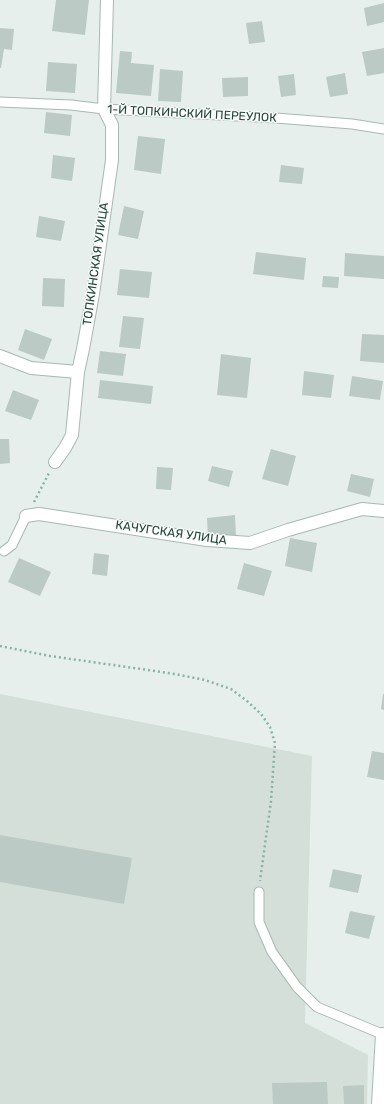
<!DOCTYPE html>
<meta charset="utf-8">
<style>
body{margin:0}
canvas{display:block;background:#e6efeb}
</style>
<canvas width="384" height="1104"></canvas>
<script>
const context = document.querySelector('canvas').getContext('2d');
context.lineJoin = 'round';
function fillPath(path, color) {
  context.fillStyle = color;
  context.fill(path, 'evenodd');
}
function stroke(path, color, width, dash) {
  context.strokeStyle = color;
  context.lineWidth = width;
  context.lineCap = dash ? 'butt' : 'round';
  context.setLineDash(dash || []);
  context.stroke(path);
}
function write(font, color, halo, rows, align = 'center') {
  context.font = font + ' Rubik,sans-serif';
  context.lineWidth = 3;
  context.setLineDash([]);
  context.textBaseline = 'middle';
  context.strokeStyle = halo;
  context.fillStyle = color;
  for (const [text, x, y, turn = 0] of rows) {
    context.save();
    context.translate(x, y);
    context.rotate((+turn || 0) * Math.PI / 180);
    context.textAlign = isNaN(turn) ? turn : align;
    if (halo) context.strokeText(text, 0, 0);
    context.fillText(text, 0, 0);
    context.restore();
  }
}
const built = new Path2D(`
 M0,694L312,756L305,1023L368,1055L367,1104H0Z`);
const building = new Path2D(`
 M56,0H89L85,35L52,31Z
 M384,3V22L367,26L364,8Z
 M262,21L265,42L249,44L246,23Z
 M0,28L14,29L12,50L4,49L1,68H0Z
 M384,48V73L367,76L362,52Z
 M120,51L132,52L131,63L154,65L151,96L116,93Z
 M48,62L77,64L75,93L46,91Z
 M160,69L183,71L181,102L158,101Z
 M345,73L348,94L330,97L326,77Z
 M294,74L296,95L281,97L278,76Z
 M248,77V96L223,97L222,78Z
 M46,112L72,115L70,136L44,133Z
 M138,136L165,139L161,174L134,170Z
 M53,155L75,158L72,181L51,178Z
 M281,165L304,168L302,184L279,182Z
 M124,206L144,211L138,239L118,235Z
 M39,216L65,221L61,241L36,237Z
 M256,252L306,258L304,280L253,274Z
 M345,253L384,256V279L344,276Z
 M120,269L152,272L149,298L117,295Z
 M323,276L339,277L338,288L322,287Z
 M43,278L65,279L64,307L42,306Z
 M123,316L144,318L140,349L119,347Z
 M25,329L52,339L44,360L18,350Z
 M362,334L384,335V363L360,361Z
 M100,351L126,354L123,376L97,373Z
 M221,354L251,358L247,398L217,395Z
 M304,371L334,375L331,398L302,395Z
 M352,376L383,381L380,400L349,396Z
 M100,380L153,386L151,404L98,398Z
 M13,390L39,400L31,420L5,411Z
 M0,439H9L10,463L0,464Z
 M271,449L296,456L288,486L262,479Z
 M212,466L233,471L229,487L208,481Z
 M157,467L173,468L171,490L156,489Z
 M351,474L374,479L370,497L347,491Z
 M235,515L236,536L208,538L207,518Z
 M290,538L317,543L312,572L285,566Z
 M94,553L109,555L107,576L92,574Z
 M19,558L51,572L40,596L8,582Z
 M244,563L272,571L264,596L237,589Z
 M383,694H384V710L381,709Z
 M372,751L384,753V780L367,777Z
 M0,835L132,858L124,904L0,882Z
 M333,869L362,875L358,893L329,887Z
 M350,911L375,916L369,939L345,933Z
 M327,1082L328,1104H273L272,1083Z
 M364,1085V1104H344L343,1086Z`);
const path = new Path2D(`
 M34,502L49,473
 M0,646L50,656L141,669L175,674L205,680L231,689L247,701L261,714L270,727L275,743L271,801L260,881`);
const service = new Path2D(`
 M0,102L71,105L104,109L276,118L352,124L384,129
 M4,551L12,545L26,516
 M259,892V922L272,952L297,987L317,1007L382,1034`);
const minor = new Path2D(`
 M0,356L31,368L78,372
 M55,462L65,448L72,435L78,372L83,349L93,294L112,160V125L104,109L107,0
 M26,516L39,514L207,540L250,543L288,530L362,509L384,511
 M378,1104L382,1034`);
const streetNames = [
 ["1-Й ТОПКИНСКИЙ ПЕРЕУЛОК",192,114,3],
 ["ТОПКИНСКАЯ УЛИЦА",96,264,-82],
 ["КАЧУГСКАЯ УЛИЦА",171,533,8]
];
fillPath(built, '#d4dfda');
fillPath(building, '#bbcac4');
stroke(service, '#a8b8b2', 11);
stroke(minor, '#a8b8b2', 14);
stroke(path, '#86b3a5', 2.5, [2, 3]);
stroke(service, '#fff', 9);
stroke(minor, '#fff', 12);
write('12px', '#24423a', '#f7fbf9', streetNames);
</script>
